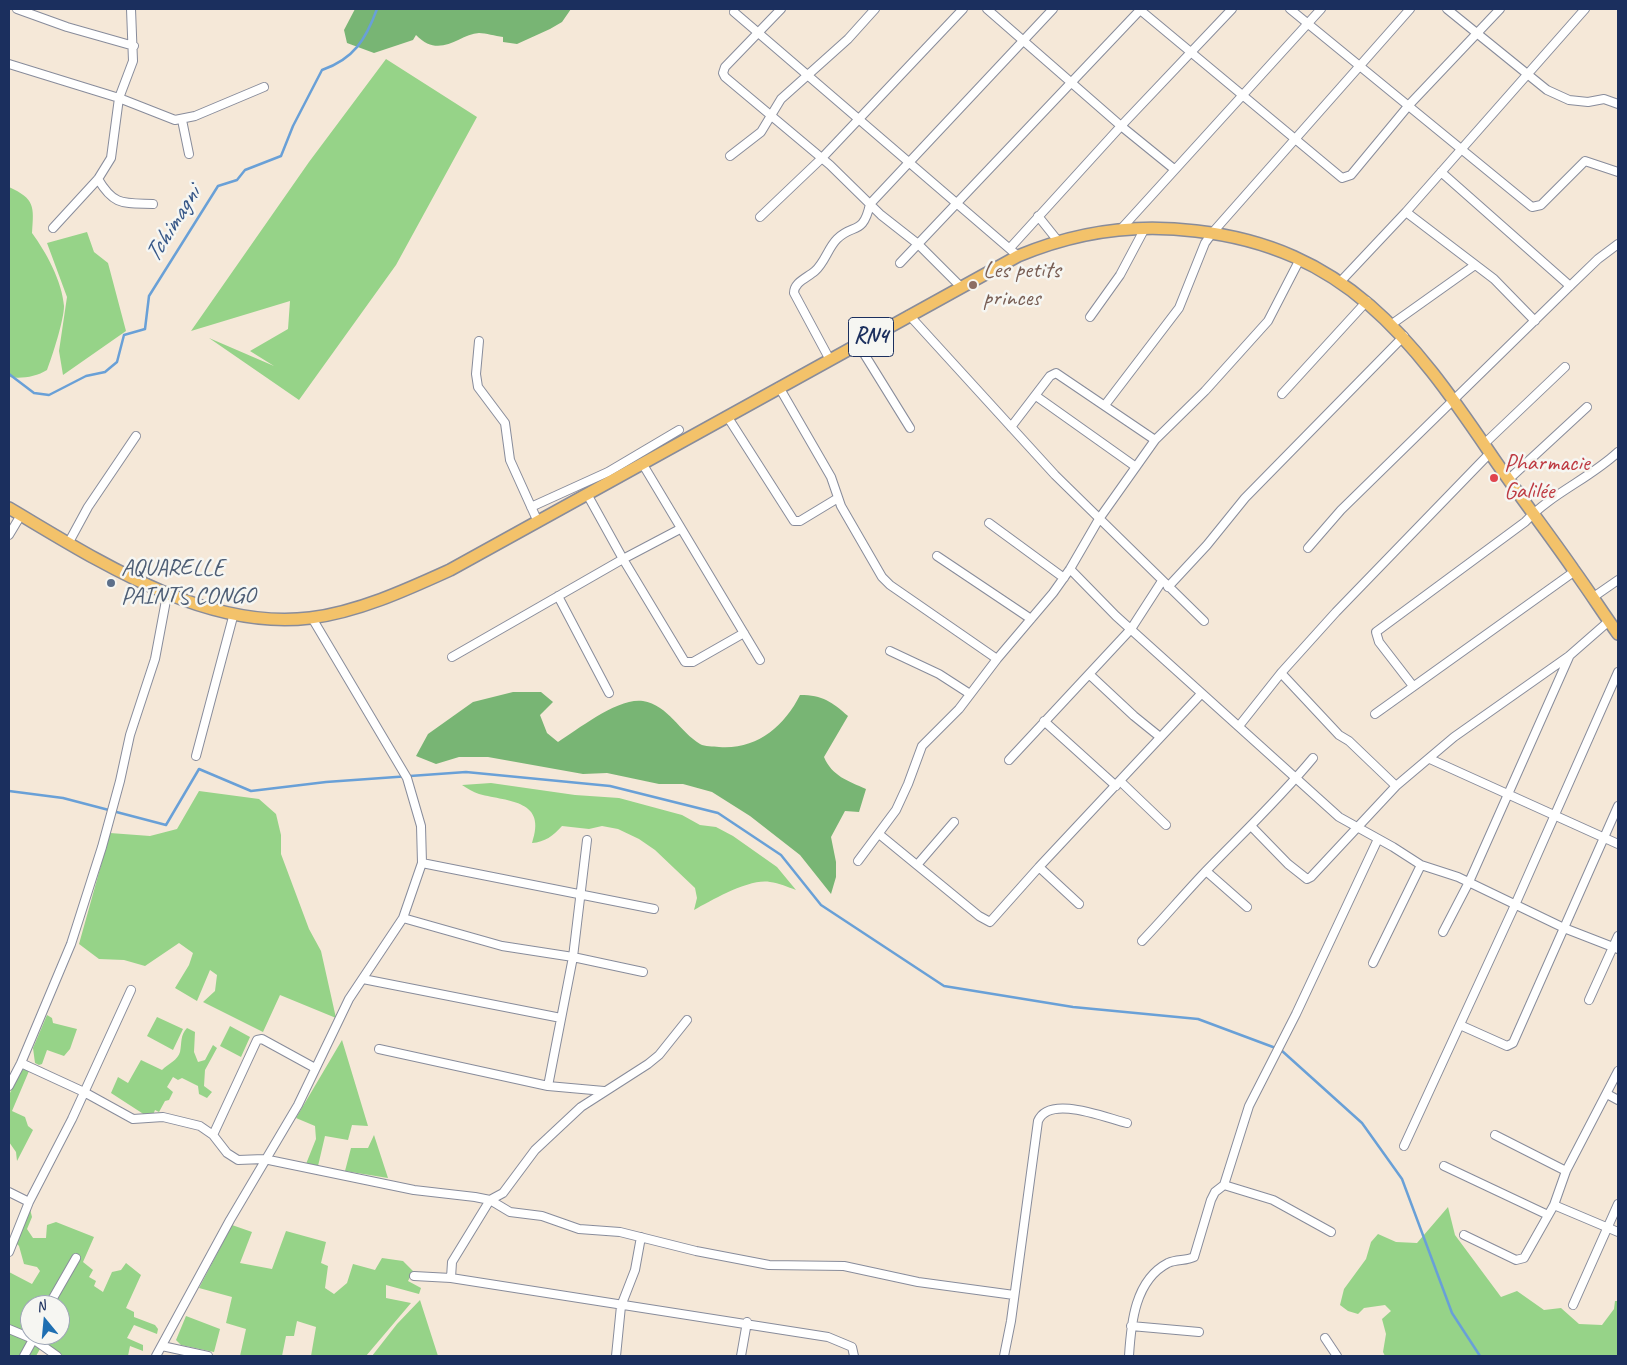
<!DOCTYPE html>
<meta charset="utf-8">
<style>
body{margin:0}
#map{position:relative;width:1627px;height:1365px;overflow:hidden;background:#f5e8d8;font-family:Caveat,sans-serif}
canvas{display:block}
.frame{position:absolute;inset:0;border:10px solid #1b2f5e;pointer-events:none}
.north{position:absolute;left:20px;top:1295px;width:50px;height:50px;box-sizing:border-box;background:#f6f6f2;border:1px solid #9ea6b7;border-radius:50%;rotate:343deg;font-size:14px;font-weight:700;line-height:20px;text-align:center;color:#1b2f5e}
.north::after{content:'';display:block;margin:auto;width:18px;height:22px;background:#1f6fb2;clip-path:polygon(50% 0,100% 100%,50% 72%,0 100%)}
</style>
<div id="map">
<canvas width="1627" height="1365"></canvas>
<div class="frame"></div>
<div class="north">N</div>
</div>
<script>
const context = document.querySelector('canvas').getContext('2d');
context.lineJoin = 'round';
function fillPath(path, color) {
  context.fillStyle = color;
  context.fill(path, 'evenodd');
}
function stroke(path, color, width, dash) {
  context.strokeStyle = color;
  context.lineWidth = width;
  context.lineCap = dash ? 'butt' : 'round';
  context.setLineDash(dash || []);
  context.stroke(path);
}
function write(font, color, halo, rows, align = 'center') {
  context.font = font + ' Caveat,sans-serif';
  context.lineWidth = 5;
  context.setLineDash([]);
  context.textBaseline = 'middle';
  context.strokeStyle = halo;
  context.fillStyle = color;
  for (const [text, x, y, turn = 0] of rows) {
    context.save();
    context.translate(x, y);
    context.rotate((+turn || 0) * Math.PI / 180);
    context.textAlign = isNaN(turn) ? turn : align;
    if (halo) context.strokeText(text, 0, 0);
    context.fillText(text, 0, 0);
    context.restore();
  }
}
const green = new Path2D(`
 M386,59L477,117L396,265L299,400L209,338L274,366L250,351L288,329L290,301L191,331L309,162Z
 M9,187C35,199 34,206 32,233C46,252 62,281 64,306C64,320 52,357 47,370C36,377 21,379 9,377Z
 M87,232L94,252L108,263L126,331L63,375L59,351L67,297L47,243Z
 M491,783L575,795L619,798L682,815L700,825L716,827L733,836L777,867L796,890C788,887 779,883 770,882C750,878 712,900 694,910L697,898L695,888L655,850L639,839L618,829L602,826L589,829L562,826C553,836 545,842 532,843C547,800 510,802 479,794C473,792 467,788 462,785Z
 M199,791L259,799L276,814L281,835V854L309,929L321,951L336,1018L280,995L263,1032L203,1002L215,991L217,975L210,970L197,1001L175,988L189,965L193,953L179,943L145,966L124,960L99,959L79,944L110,833L150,836L177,829Z
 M47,1015L52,1018L53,1023L77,1029L70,1049L64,1056L47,1050L42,1064L39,1065L35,1063L33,1048Z
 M157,1017L183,1029L173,1050L147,1036Z
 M230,1026L250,1037L241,1057L220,1046Z
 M187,1028L195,1032L194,1052L198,1062L205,1060L213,1045L217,1048L205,1070L204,1086L212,1092L207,1098L199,1094L198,1086L182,1078L178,1080L173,1077L167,1087L173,1092L169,1100L165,1101L159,1112L155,1110L153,1115H145L111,1093L118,1077L128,1083L141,1060L162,1070C168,1064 178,1060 180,1052C182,1043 180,1035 187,1028Z
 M342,1040L368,1126L352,1125L348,1140L325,1136L318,1166L306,1164L316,1139L315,1126L296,1118Z
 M22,1068L29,1071L12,1111L25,1117L28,1126L33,1130L17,1161L16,1152L9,1142V1095Z
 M374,1135L388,1178L345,1171L351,1148H368Z
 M1448,1207L1455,1235L1501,1297L1517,1291L1544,1310L1561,1308L1579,1324L1602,1325L1614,1309L1615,1301H1618V1356H1385L1383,1352L1386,1334L1382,1319L1391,1311L1385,1305L1364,1308L1358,1314L1348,1311L1340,1305L1344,1289L1366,1259L1371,1242L1378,1234L1396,1242L1417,1243Z
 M30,1209L32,1217L27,1229L33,1238H46L47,1225L56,1222L94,1237L83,1262L93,1270L89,1277L96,1281L94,1286L103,1292L112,1272L121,1270L126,1263L141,1275L126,1308L134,1312V1317L155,1325L158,1329L157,1334L134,1325L127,1338L143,1345V1351L130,1346L128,1356C110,1356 81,1360 65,1356C52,1352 44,1340 31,1335H60V1305H30V1334L9,1325V1272L32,1284L40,1271L37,1267L24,1264L19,1246L15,1242Z
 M232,1225L252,1232L240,1263L272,1269L286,1231L326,1242L321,1263L328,1266L325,1288L334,1294L347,1283L353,1264L375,1270L382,1258L403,1261L413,1271L408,1281L421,1288L419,1294L386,1285V1298L411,1303L366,1356H311L316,1327L297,1321L294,1336H286L282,1356H240L246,1329L226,1323L232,1297L199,1288Z
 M420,1300L438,1356H372L397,1324Z
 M186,1316L220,1329L214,1352L181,1345L176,1340Z
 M9,1330L24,1338L40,1349L36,1356L9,1355Z`);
const forest = new Path2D(`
 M355,9H571L562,22L550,29L517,44L503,42V37C495,36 486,33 479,33C459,34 440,60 416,35L413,40L374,53L347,43L344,30Z
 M513,692H541L553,702L540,715L547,733L558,742C578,729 619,697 643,701C668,705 680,732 700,744C705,747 713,746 719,747C756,750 784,727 800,695C823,695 832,702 848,716L824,757C832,776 848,781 866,789L859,812L845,811L831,837L836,862V877L831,894L800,855L750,816L712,792L683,784H659L607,773L583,774L488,757H459L436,764L416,756L428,734L473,702Z`);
const stream = new Path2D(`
 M9,374L34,393L49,395L86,376L105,372L117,362L124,335L145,329L149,296L218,186L237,180L245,170L281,156L293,126L322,70C354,59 366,39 377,9
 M9,791L63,798L166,825L199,769L251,791L326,782L466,772L610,786L718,813L781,855L821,905L944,986L1073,1007L1198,1019L1281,1050L1362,1123L1402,1179L1452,1313L1480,1356`);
const minor = new Path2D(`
 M17,9L67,27L134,46
 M781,9L725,67L723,73L725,77L830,165L881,215L918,244L961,287
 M987,9L1121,126L1174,169
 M1139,9L1342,178L1351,175L1409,105L1500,9
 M1290,9L1532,207L1541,205L1585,161L1618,172
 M1447,9L1547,90L1569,100L1588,102L1604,99L1618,104
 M734,12L1018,256
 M9,64L119,98L175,120L195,116L264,87
 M182,120L189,154
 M730,156L761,132L781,99L848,39L875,9
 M1441,172L1570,286
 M98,179C114,206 123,203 153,204
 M1406,212L1494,279L1535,321
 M1038,216L1058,241
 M760,217L822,158L963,9
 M53,228L98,179L111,158L119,98L133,61L131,9
 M1121,229L1321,9
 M1010,248L1121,126L1232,9
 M900,263L1141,9
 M1341,281L1406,212L1585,9
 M909,315L1055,475L1204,621
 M1090,317L1120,275L1145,228
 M1392,324L1475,265
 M479,341L476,374L478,387L505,423L510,460L538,522
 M858,344L910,428
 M830,360L794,293C794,282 807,278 815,271C825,262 828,248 837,239C853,223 863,236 870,204L1053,9
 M779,387L831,477L841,506L882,577L890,585L997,659
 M1282,394L1367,301
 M1036,396L1136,467
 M1105,405L1179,308L1205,243L1213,232L1410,9
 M727,416L794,521H800L838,498
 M1011,427L1050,376L1056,373L1155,440
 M1484,444L1565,367
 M642,463L760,660
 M1509,479L1587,407
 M587,494L623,559L685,662H693L744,633
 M531,507L608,472L679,430
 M989,523L1064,578
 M9,535L21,515
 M69,542L88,507L136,436
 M1308,548L1341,510L1570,286L1598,259L1618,244
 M937,556L1031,619
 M1070,569L1116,616L1339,817L1393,847L1421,865L1458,877L1564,928L1618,949
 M1168,587L1207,545L1245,498L1404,336
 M558,596L609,693
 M1592,598L1618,580
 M890,651L939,674L970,694
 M452,657L623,559L680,529
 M1281,673L1339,735L1349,741L1396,786
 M1089,674L1134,716L1160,737
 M1413,686L1379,642L1376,632L1525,522C1552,493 1589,479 1618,452
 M1375,714L1575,571
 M1044,721L1116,786
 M1239,726L1281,673L1336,612L1490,453
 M196,756L234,613
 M1430,759L1618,844
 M1009,760L1131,629L1162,581
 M1120,781L1166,825
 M1252,827L1288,864L1307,879L1311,877L1396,786L1454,737L1569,656L1609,621
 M879,834L979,916L990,922L1039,867L1201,694
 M858,861L896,810L908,784L922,746L959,709L997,659L1053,593L1070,569L1099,519L1155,440L1205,391L1268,321L1300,259
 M422,863L654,909
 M917,865L954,822
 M1039,867L1079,904
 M1206,871L1247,907
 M403,918L502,946L573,957L643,972
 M1443,932L1469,882L1569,657
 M1142,941C1164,918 1185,893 1207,870C1243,833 1280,798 1313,758
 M1373,963L1421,865
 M363,979L561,1018
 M1589,1000L1618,936
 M1460,1025L1507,1046L1513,1043L1618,806
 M379,1049L548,1086L604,1091
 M21,1063L84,1092L133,1119L163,1117L200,1126L213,1135L227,1153L238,1160L264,1159L414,1190L475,1197L490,1200L510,1212L542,1216L579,1229L620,1232L696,1251L769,1265L844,1266L918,1282L1014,1295
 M9,1086L21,1063L71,944L102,847L120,781L130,735L155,659L167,595
 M548,1086L573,957L587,840
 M1607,1094L1618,1100
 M213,1135L257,1040L262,1039L315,1068
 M1495,1135L1566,1171
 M1404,1146L1515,905L1618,672
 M1444,1166L1548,1215
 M1224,1185L1273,1200L1331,1232
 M9,1192L29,1202
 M1554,1205L1618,1232
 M1464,1235L1516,1260L1524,1258L1554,1205L1566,1171L1618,1071
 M9,1252L29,1202L72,1119L131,990
 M414,1276L451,1278L828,1337L852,1347L854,1356
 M451,1278L452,1262L490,1200L503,1193L535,1150L581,1107L648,1064L659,1055L687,1020
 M49,1305L76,1258
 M1573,1305L1618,1204
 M1131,1326L1199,1332
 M9,1329L33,1339L57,1356
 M1325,1338L1337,1356
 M162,1346L208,1356
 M24,1356L35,1336
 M156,1356L230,1220L298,1105L349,999L403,918L422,863L421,826L407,778L312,618
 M616,1356L621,1306L635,1270L641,1237
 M741,1356L747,1322
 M1004,1356L1011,1321L1038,1121C1049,1094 1106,1118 1127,1123
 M1129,1356C1131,1323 1135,1280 1168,1263C1177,1259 1186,1261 1194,1257L1211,1200L1215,1192L1224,1185L1249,1106L1296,1014L1378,839`);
const highway = new Path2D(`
 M9,508C97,560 204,631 310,618C358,612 406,590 450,570L1018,256C1075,232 1134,223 1196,231C1345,248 1412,338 1490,453C1517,493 1546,530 1573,569C1589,591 1603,613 1618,634`);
const markers = [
 [973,285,5,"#8d6e63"],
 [1494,478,5,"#e0444e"],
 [111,583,5,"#5c6f8a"]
];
const shields = [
 [871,337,45]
];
const shieldNames = [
 ["RN4",871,337]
];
const educationNames = [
 ["Les petits",983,271],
 ["princes",983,299]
];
const healthNames = [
 ["Pharmacie",1504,464],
 ["Galilée",1504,492]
];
const serviceNames = [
 ["AQUARELLE",121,569],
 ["PAINTS CONGO",121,597]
];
const waterNames = [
 ["Tchimagni",173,225,-58]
];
fillPath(green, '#96d388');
fillPath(forest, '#78b574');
stroke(stream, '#69a0d7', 2.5);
stroke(minor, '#888c9b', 10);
stroke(highway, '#888c9b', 14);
stroke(minor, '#fff', 8);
stroke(highway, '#f3c26a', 11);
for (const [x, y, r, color] of markers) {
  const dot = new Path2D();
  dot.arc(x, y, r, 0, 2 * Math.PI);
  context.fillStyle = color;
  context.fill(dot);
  stroke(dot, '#f6f6f2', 2);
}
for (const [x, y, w] of shields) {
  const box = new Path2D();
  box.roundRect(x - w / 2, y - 19.5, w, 39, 4);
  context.fillStyle = '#f6f6f2';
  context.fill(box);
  stroke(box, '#1b2f5e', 1);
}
write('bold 22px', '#1b2f5e', null, shieldNames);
write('24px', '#785e54', '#f6f6f2', educationNames, 'left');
write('24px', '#be3a42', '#f6f6f2', healthNames, 'left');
write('24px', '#4e5e75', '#f6f6f2', serviceNames, 'left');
write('italic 25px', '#365788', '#f6f6f2', waterNames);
</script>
